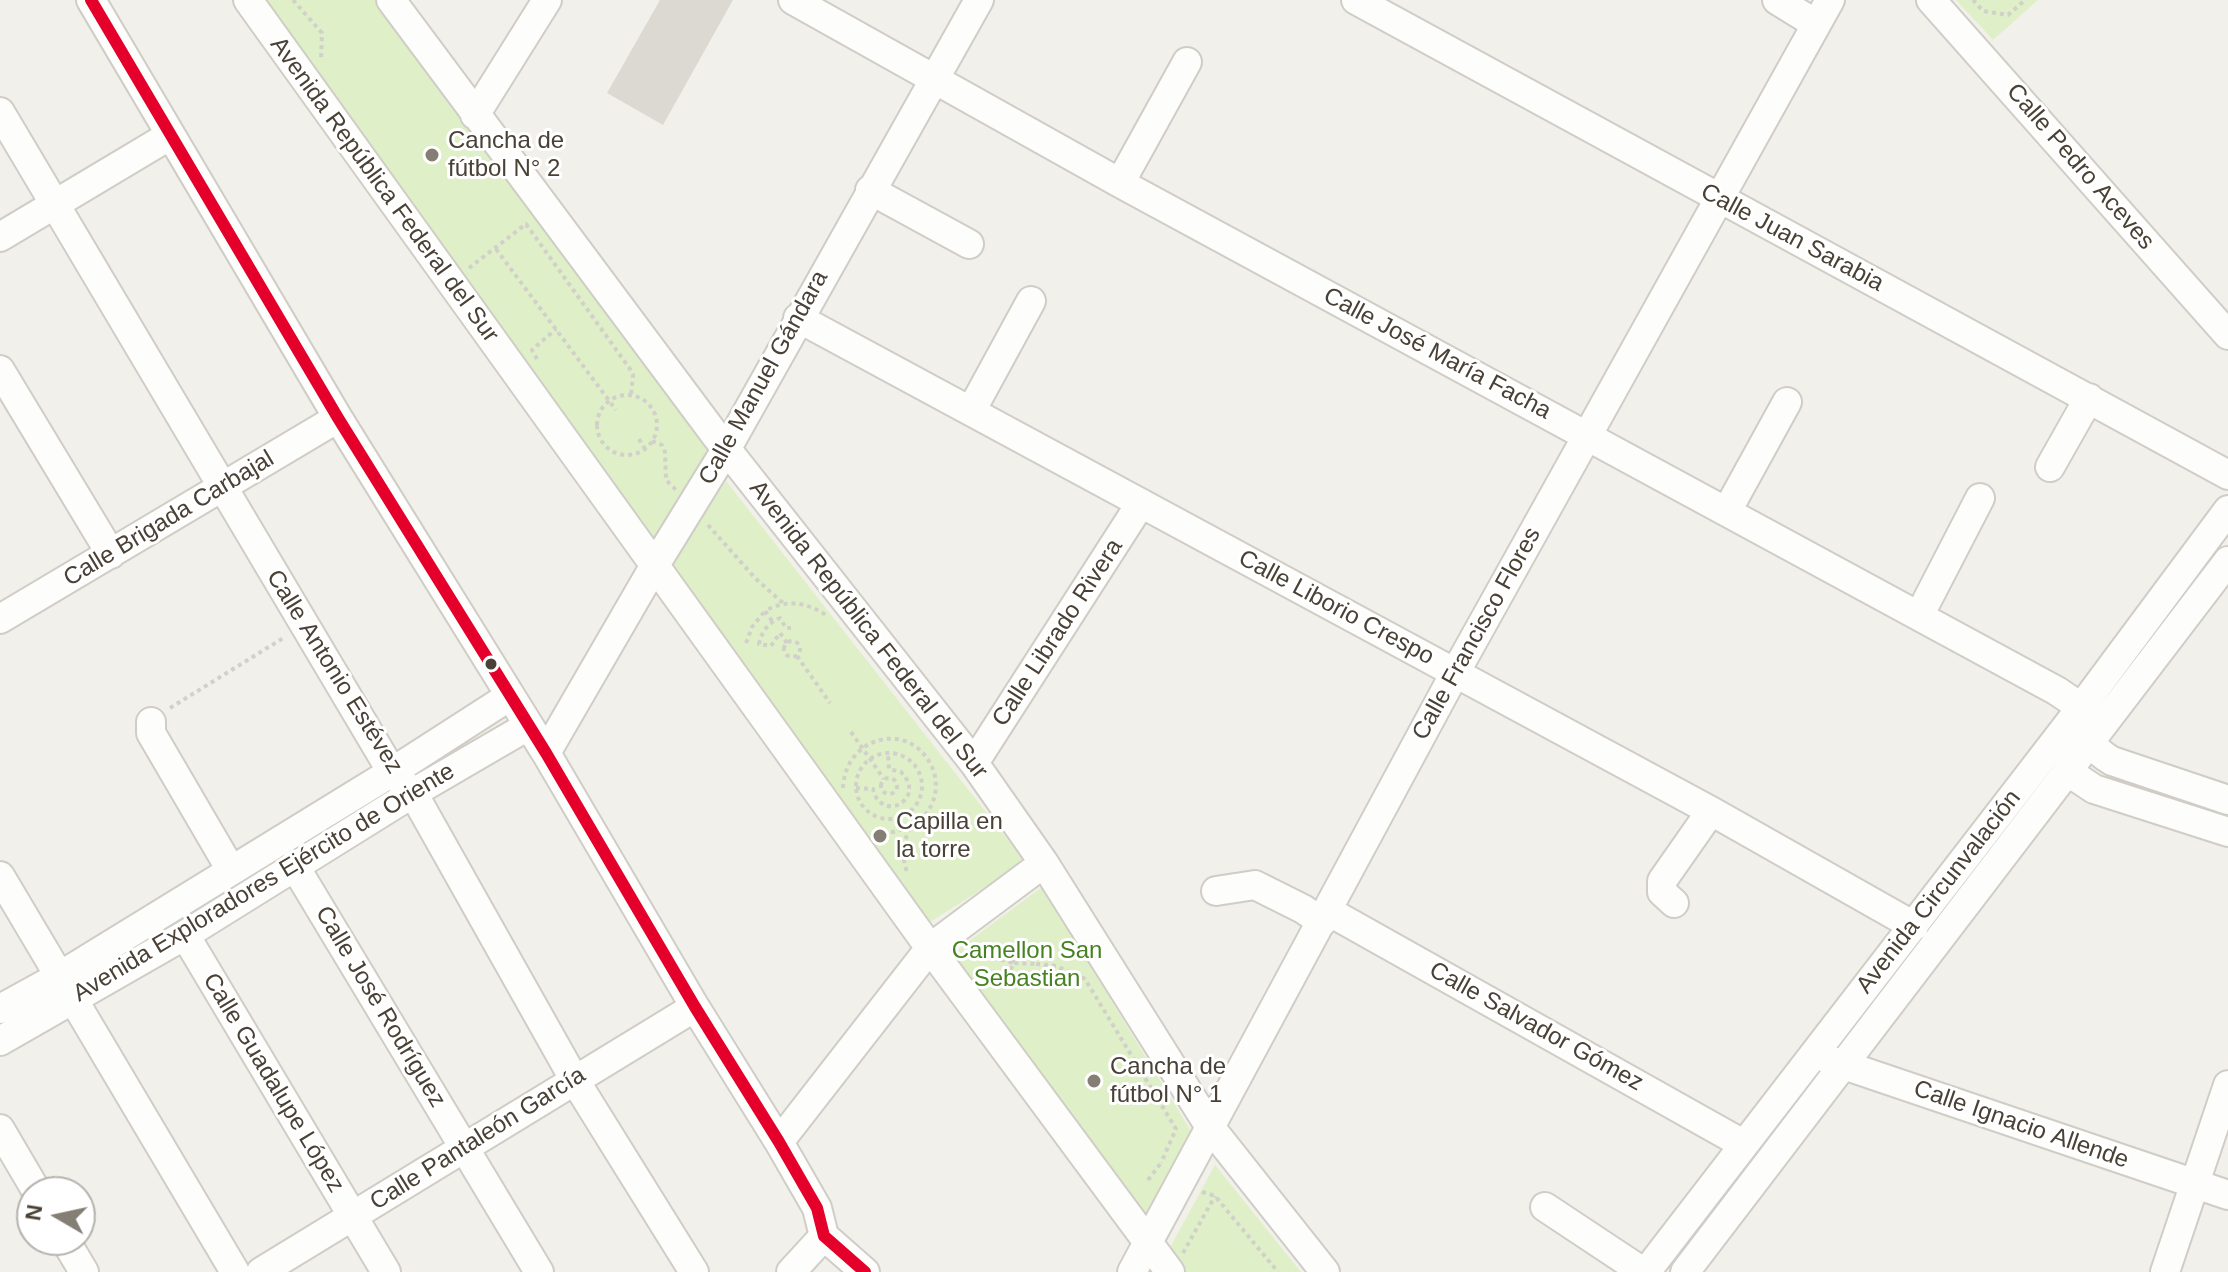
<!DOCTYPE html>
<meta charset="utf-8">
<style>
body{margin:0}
#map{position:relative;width:2228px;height:1272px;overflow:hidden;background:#f2f0ea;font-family:Helvetica,sans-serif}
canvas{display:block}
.north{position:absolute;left:16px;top:1176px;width:80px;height:80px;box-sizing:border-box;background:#fff;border:2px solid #b6b3ae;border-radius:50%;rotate:279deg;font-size:22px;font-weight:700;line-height:32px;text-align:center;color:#494135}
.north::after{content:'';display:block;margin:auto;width:28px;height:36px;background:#847e74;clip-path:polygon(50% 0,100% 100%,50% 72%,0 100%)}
</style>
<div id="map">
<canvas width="2228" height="1272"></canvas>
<div class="north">N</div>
</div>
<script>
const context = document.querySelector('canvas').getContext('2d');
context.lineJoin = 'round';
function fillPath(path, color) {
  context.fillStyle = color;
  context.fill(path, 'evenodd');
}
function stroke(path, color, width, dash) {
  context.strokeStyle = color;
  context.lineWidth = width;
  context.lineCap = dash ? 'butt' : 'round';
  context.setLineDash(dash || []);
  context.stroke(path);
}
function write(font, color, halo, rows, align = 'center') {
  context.font = font + ' Helvetica,sans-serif';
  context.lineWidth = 6;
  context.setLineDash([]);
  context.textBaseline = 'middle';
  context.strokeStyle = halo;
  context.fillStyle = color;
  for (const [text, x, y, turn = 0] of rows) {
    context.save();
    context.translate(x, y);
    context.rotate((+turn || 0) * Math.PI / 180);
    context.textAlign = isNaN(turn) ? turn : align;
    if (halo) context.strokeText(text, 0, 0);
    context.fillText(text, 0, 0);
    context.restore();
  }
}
const green = new Path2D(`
 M260,0H384L716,455L656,548Z
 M1956,0H2038L1993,40Z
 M726,481L1025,862L930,922L671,566Z
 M1042,887L1194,1136L1141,1226L1010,1032L953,953Z
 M1215,1165L1301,1272H1178L1166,1255Z`);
const building = new Path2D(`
 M660,0H733L663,125L607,93Z`);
const path = new Path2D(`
 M293,0L322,33L321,60
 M1973,0L1983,11L2008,15L2025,0
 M496,249L616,410
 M469,268L526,224L630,369L633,375L631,395
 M537,359L532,350L556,329
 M597 425a30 30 0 1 1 60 0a30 30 0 1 1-60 0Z
 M639,439L645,449
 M652,441L662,445L665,452L666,480L676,490
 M708,525L755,578L784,604
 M772,621L765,611C786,599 806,602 826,615
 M784 649a8 8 0 1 1 16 0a8 8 0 1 1-16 0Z
 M746,643L752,627L765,611
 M787,643L780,633L771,646L759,644C762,631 768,623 780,618L786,628H791
 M797,656L830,703
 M170,708L285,637
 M851,732L884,779
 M856 786a33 33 0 1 1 66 0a33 33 0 1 1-66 0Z
 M881 786a8 8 0 1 1 16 0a8 8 0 1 1-16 0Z
 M843,788C845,736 910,719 932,767C940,785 935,805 922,819C919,822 914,823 912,826C903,836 901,862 908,873
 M856,788L873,789C881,824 928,799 901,772L889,769L888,753
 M875,830L893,832L910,827
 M972,946L991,957L1014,963
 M1010,952L1014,963
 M1038,974V964L1056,966L1085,979L1176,1129L1161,1163
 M1007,977L1014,963L1038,964
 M1148,1180L1161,1163
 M1202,1192L1215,1196L1278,1272
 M1183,1253L1215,1196`);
const minor = new Path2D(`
 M91,0L338,418L546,753L695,1007L779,1142L817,1208L824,1236L865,1272
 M248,0L930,948L1170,1272
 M391,0L713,432L974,763L1044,863L1210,1127L1325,1272
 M793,0L1120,183L2057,691C2064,696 2073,701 2078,707C2095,726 2078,741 2112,761L2228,800
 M1356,0L2228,475
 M1777,0L1816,24
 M1931,0L2228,335
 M0,112L392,772L413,793L574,1079L694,1272
 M475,115L547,0
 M1120,183L1187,62
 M870,190L969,244
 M0,237L169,136
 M798,318L1711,811L1914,926
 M0,370L111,554
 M971,411L1031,301
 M2050,467L2089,398
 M1727,511L1787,402
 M1919,616L1980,498
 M0,619L338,418
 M151,722V733L231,870
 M546,753L655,565L727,448L979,0
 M2065,753L2076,777L2094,789L2228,832
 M974,763L1141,503
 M294,865L539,1272
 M0,876L235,1272
 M1216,891L1255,885L1303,909L1322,922
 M1674,903L1662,892V881L1711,811
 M1328,911L1743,1144
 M185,935L386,1272
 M0,1009L60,976L392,772L510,696
 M0,1041L185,935L413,793L528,726
 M1829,1060L2228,1195
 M0,1129L37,1192
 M779,1142L930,948L1044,863
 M1545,1207L1643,1272
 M65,1240L84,1272
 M261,1272L695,1007
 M791,1272L824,1236
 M1132,1272L1455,673L1830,0
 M1646,1272L2080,709L2228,510
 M1685,1272L2228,561
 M2165,1272L2228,1085`);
const bus1 = new Path2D(`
 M91,0L338,418L546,753L695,1007L779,1142L817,1208L824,1236L865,1272`);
const markers = [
 [432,155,8,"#847e74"],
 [491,664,7,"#494135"],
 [880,836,8,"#847e74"],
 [1094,1081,8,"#847e74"]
];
const poiNames = [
 ["Cancha de",448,141],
 ["fútbol N° 2",448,169],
 ["Capilla en",896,822],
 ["la torre",896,850],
 ["Cancha de",1110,1067],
 ["fútbol N° 1",1110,1095]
];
const streetNames = [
 ["Calle Pedro Aceves",2080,167,49],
 ["Avenida República Federal del Sur",384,190,54],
 ["Calle Juan Sarabia",1792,238,28],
 ["Calle José María Facha",1437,354,28],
 ["Calle Manuel Gándara",764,378,-61],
 ["Calle Brigada Carbajal",169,519,-31],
 ["Calle Liborio Crespo",1336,608,28],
 ["Avenida República Federal del Sur",868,630,52],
 ["Calle Librado Rivera",1058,633,-57],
 ["Calle Francisco Flores",1477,634,-61],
 ["Calle Antonio Estévez",334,672,58],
 ["Avenida Exploradores Ejército de Oriente",264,883,-31],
 ["Avenida Circunvalación",1939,892,-52],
 ["Calle José Rodríguez",380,1007,59],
 ["Calle Salvador Gómez",1536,1027,29],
 ["Calle Guadalupe López",273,1083,59],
 ["Calle Ignacio Allende",2021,1125,19],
 ["Calle Pantaleón García",478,1139,-32]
];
const parkNames = [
 ["Camellon San",1027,951],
 ["Sebastian",1027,979]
];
fillPath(green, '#dfefc7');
fillPath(building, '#dcd9d2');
stroke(minor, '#d0cdc7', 32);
stroke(path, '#d2d0ca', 4, [4, 4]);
stroke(minor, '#fdfdfc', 28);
stroke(bus1, '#e4002b', 12);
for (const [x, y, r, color] of markers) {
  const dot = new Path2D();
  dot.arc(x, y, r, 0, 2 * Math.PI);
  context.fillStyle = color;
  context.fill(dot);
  stroke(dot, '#fff', 3);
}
write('24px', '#494135', '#fff', poiNames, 'left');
write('24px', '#494135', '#fff', streetNames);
write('24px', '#468221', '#fff', parkNames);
</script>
